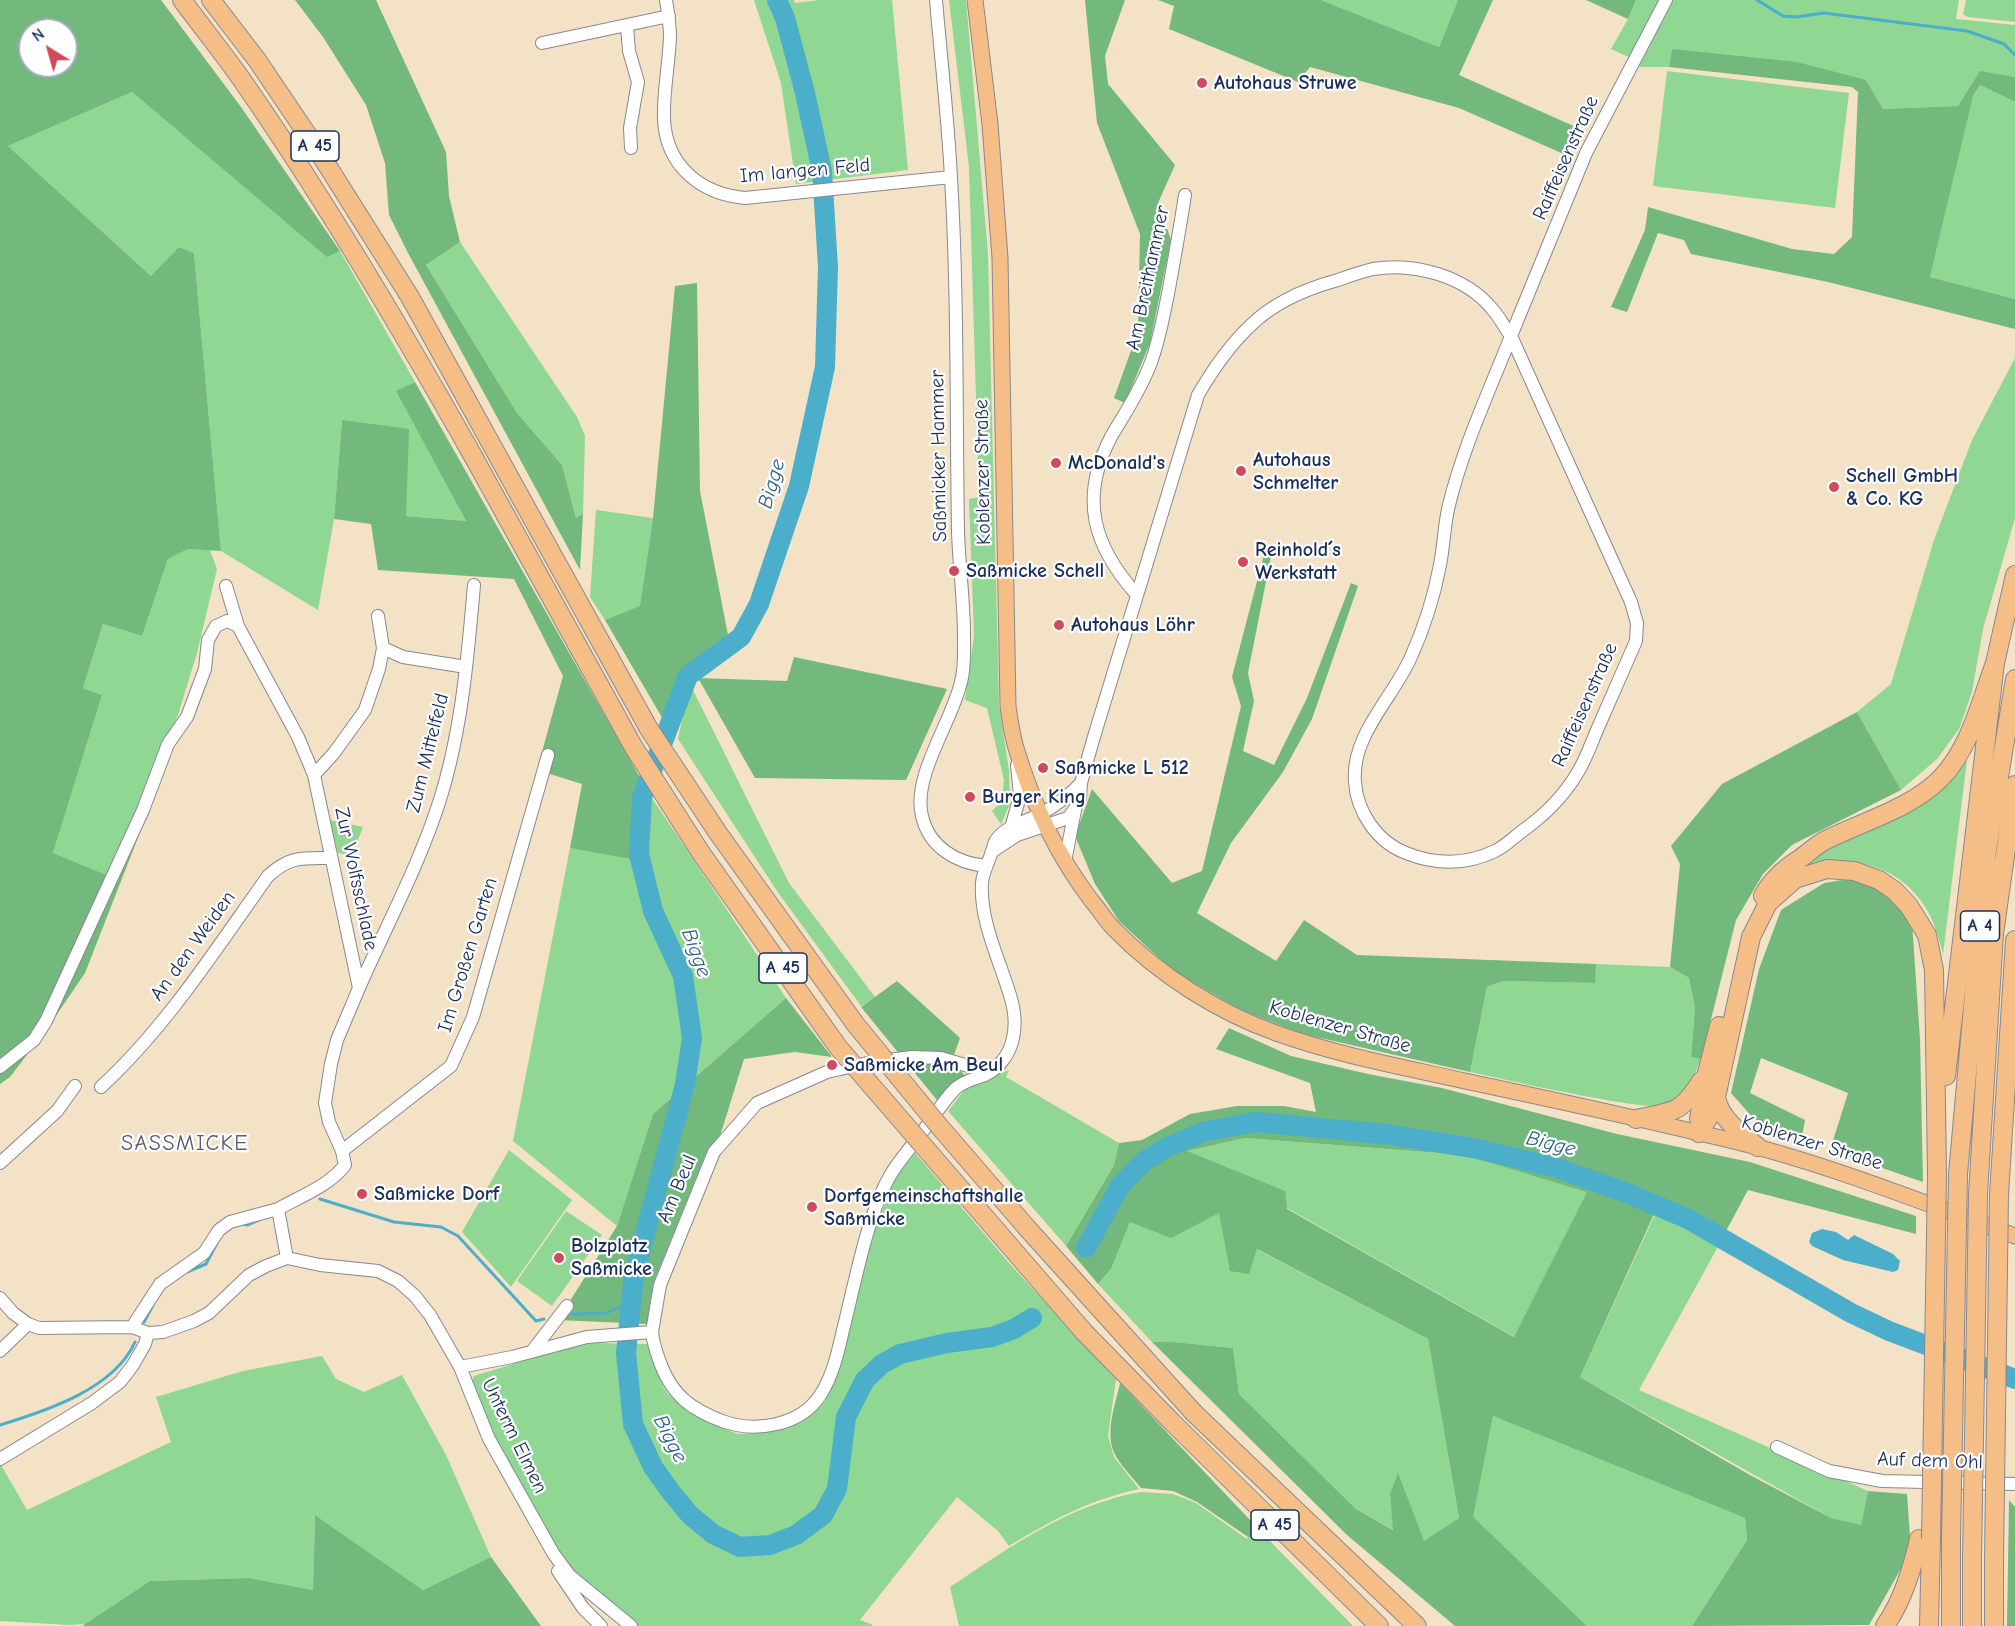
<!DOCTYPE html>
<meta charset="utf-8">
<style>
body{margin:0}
#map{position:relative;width:2015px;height:1626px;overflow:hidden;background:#f3e2c6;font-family:"Comic Neue",sans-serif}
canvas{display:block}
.north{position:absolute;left:18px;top:18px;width:60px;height:60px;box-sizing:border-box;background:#fff;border:2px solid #a4acbf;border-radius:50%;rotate:323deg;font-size:16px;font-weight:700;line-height:24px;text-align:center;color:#1b2f5e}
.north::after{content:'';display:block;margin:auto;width:21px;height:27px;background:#d1495b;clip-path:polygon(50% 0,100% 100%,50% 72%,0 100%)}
</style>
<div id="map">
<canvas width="2015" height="1626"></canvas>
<div class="north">N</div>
</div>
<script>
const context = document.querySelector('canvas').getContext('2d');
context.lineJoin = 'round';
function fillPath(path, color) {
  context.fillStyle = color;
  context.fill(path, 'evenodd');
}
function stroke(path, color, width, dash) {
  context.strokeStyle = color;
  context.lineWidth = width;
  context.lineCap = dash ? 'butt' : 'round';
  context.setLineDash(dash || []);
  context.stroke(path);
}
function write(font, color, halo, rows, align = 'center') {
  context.font = font + ' "Comic Neue",sans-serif';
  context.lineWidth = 4.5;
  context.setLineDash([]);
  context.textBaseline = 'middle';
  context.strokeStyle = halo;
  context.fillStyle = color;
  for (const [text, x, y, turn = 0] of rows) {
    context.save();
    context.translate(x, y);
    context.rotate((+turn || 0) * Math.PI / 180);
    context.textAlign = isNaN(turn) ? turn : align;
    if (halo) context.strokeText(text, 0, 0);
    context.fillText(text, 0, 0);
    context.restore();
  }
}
const green = new Path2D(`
 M754,0H794L795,3L819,0H892L908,170L796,184L781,83Z
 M949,0H966L988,254L999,704L1009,771L1010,804L1001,824L992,811L1002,801L1004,780L987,708L965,700L974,635L969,499L979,497L969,167Z
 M1321,0H1458L1439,47Z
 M1636,0H1659L1631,58L1611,49L1628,19Z
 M1673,0H1959L1956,19L2015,25V77L1980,72L1958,106L1883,109L1866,80L1672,49L1669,67H1639Z
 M1966,0H2015V22L1968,17L1963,14Z
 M1667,71L1849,93L1835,208L1653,186Z
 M1980,85L2015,102V299L1930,277L1967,119L1973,96Z
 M132,92L327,256L340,251L415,382L397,392L466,521L406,516L342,420L334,519L318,610L221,551L194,253L179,247L152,277L8,146Z
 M460,242L577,417L585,436L583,514L576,518L562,465L517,413L426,265Z
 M2015,358V518L1983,629L1972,692L1959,729L1937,759L1901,790L1857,712L1891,684L1934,540L1972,440Z
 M596,510L653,518L640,607L605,620L590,597Z
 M188,549L210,550L217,569L197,653L177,718L109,876L53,853L102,695L83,688L103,624L142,636L168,559Z
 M690,684L789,883L875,997L861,1006L777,891L678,739Z
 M1965,760H1967L1943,954C1939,940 1935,923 1927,910C1898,862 1850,855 1799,867Z
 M650,795L786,998L653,1114L617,1226L513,1141L570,848L635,859Z
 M330,820L363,827L352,855L338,853Z
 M1596,964L1670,967L1689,978L1695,1008L1691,1057L1701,1059C1693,1078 1687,1097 1666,1105C1649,1113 1499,1078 1470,1072L1487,987L1503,981L1594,983Z
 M1009,1070L1006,1077L1119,1143L1114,1165L1066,1246L948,1111L969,1084Z
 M1245,1138L1465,1155L1588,1191L1515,1337L1186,1151Z
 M509,1150L572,1200L511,1287L462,1232Z
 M915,1153L1009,1263L1116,1379L1108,1436L1114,1457L1139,1489C1087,1501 1054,1519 1009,1546L998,1531L957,1497L860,1620L873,1625L871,1626H635L571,1575L491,1439L470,1386L474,1376L556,1351L590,1343L647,1344C659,1358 656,1383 671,1397C683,1408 724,1431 740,1434C744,1434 750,1433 754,1433C781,1431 810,1422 826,1400L870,1243L895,1178Z
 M566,1211L602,1235L552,1306L517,1281Z
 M1219,1212L1256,1249L1428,1339L1459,1518L1424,1542L1390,1494L1394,1530L1356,1509L1239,1394L1233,1348L1173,1342H1152L1098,1284L1111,1269L1130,1222L1171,1237Z
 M1656,1212L1687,1224L1720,1243L1639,1390L1868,1491L1861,1526L1831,1518L1580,1377Z
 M322,1356L336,1379L364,1392L402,1375L446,1455L491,1557L423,1590L315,1515L313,1590L249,1578L150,1581L85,1624L70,1625L0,1621V1466L1,1465L27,1510L171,1442L156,1397L243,1371Z
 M1493,1416L1745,1518L1747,1540L1692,1626H1587L1472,1517Z
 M1141,1492L1173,1494L1196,1503L1247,1539L1248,1537L1271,1542L1353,1626H959L950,1587C1009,1548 1069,1504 1141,1492Z`);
const forest = new Path2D(`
 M0,0H161L241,107L340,251L327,257L132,92L8,146L151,276L179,247L194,253L221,551L188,549L168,559L142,636L103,624L83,688L102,695L53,853L109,876L130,841L139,835L85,973L49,1026L10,1077L0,1084ZM30,30H66V66H30Z
 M295,0H376L446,152L449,196L460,242L426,265L517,413L562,465L576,518L583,514L580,570L408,253L389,215L385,163L366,105L323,37Z
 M1085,0H1125L1105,56L1108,84L1175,165L1158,203L1171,240L1150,343L1125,403L1114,398L1138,331L1140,234L1097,123Z
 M1158,0H1321L1439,47L1458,0H1493L1459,75L1578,128L1566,155L1459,108L1310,67L1298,82L1169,29L1174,6Z
 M1586,0H1636L1628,19Z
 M1672,49L1797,62L1866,80L1883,109L1958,106L1980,71L2015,77V102L1980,85L1973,96L1930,277L2015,299V329L1828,282L1691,254L1684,240L1658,233L1627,312L1611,307L1645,230L1648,207L1792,249L1834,254L1852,237L1858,92L1852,87L1669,67Z
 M697,283L700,491L728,635L684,671L667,726L605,620L640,606L653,518L675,286Z
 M415,382L650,795L636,860L570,848L582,784L537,770L563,676L514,579L378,570L371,524L334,519L342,420L409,429L406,516L466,521L396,391Z
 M1266,547L1271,556L1248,673L1254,701L1243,751L1274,765L1307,698L1351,583L1358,586L1312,719L1283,772L1231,843L1197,913L1276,961L1304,920L1357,955L1596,964L1595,983L1503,981L1487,987L1470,1072L1303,1034L1241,1010L1173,971L1119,921L1095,884L1075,836L1092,789L1172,883L1202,871L1241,706L1232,677Z
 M794,657L947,689L906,780L755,778L698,678L787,681Z
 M1857,712L1901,790L1792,845L1763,874L1736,920L1701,1059L1691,1057L1695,1008L1689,978L1670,967L1680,864L1671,846L1722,784Z
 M1854,878L1884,892L1912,922L1920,1039L1923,1182L1830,1150L1848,1093L1761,1058L1750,1093L1805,1120L1801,1142L1754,1119L1731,1093L1759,969L1781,910L1824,883Z
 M897,981L960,1038L951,1063L964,1074L941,1105L861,1007Z
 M786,998L832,1057L795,1052L744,1059L720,1136L707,1151L653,1284L647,1324L558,1320L617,1226L653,1114Z
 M1229,1028L1291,1056L1368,1074L1442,1088L1617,1134L1750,1162L1916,1216V1234L1748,1190L1726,1231L1659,1203L1580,1377L1750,1475L1831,1518L1861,1525L1868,1491L1907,1494L1911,1551L1869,1625L1692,1626L1747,1540L1745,1518L1493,1416L1473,1517L1587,1626H1455L1347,1535L1152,1342H1173L1233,1348L1239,1394L1356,1509L1393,1530L1390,1494L1398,1473L1424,1541L1459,1518L1428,1339L1257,1249L1249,1274L1230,1271L1219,1213L1171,1238L1130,1222L1111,1269L1098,1284L1066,1246L1114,1165L1119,1143L1142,1140L1190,1114L1237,1106H1284L1316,1112L1310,1083L1216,1049ZM1245,1138L1465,1155L1587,1192L1514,1337L1287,1209L1285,1191L1187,1151Z
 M1120,1383L1271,1542L1248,1537L1197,1502L1173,1491L1141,1488C1133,1478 1124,1469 1117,1458C1103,1436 1115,1406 1120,1383Z
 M2009,1500L2015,1507V1626H2007Z
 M315,1515L423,1590L491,1557L541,1626H82L150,1581L249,1578L313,1590Z`);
const water = new Path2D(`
 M1822,1229L1836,1232L1848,1240L1854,1235L1893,1254L1900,1261L1898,1270L1893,1272L1843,1260L1812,1246L1809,1242L1812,1233Z`);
const stream = new Path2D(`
 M1757,0L1783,16L1796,17L1824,13L1967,31L2004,44L2015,55
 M320,1199L394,1222L441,1227L458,1236L536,1321L544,1319
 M243,1224L248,1225L259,1220
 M187,1272L206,1264L217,1243
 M572,1314L607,1313L621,1306H631
 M144,1322L153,1305
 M0,1425C46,1411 114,1389 135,1342`);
const river = new Path2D(`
 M777,0L785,18L805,93L822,171L828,267L825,367L799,486L759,604L741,637L688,676L642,797L639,854L653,911L683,976L692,1038L685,1084L634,1275L626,1353L633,1424L653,1467L671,1492L690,1515L713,1534L740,1547L770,1545L796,1535L823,1515L837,1489L846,1417L865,1380L882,1364L900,1354L947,1343L992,1337L1014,1329L1032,1318
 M1086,1248L1120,1186L1143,1162L1167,1147L1206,1131L1256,1122L1385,1134L1473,1148L1554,1167L1622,1191L1688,1219L1851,1313L1889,1331L2015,1379`);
const minor = new Path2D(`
 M666,0C668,12 670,24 670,37C669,64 663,92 664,119C666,166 701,194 745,198L951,177
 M936,0C941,59 948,119 951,178C958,296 956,413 958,531C959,566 964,601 964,636C964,650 965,668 961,682C952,722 912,776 922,816C929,847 956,863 986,866
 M627,26L629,51L638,82L630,128L631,148
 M542,43L669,16
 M226,586L238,626
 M1137,595C1093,546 1079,498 1111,437C1125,413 1140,391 1150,365C1159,342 1163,318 1168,294C1174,261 1180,228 1185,195
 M383,648L403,657L466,667
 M314,775L334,753L365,710L379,669L383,648L378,616
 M1011,828L1020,796L1017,765
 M993,851L1017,835L1068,818L1075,809L1080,798L1081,783L1093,740L1198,395C1213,369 1228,347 1250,326C1274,302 1305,289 1338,280C1349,276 1361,272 1373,269C1414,262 1466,276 1493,310C1500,318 1505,328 1511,336C1489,392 1463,447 1449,505C1444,525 1444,545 1440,565C1434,597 1424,628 1411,657C1393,698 1351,735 1355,782C1357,812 1377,842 1406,853C1436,865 1466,865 1495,851C1506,846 1515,836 1525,829C1547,813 1564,796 1578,772C1586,759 1591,744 1597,730C1610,700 1623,671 1636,641L1637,623L1631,602L1511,336L1586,153L1666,0
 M1065,862L1075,810
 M359,988C387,924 422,860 442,793C462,726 468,655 474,585
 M0,1067L34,1040L46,1021L143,810L168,744L187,717L205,669L208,640L216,626L227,621L238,626L298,737L314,775L359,988L337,1040L331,1064L325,1103L329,1122L342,1151
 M993,1070H982L941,1058L912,1057L872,1062L827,1072L757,1103L714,1152L660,1285L652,1332C653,1344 657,1354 661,1365C673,1396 691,1409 722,1421C756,1433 801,1426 821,1394C833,1375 838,1352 843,1330C855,1283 867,1215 891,1174C900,1159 913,1145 923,1131C933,1118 943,1101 955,1089C963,1081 975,1079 985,1075C1000,1068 1010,1053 1013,1038C1018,1016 1011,997 1004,977C994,948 980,915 982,883C983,871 989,862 992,851C994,848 993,845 995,842C1003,827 1025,822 1039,815C1055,806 1069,796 1081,783
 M101,1087C167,1026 216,949 268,876C290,856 302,858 330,858
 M0,1163L57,1111L75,1086
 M287,1258L278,1209C301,1196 329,1186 345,1165L342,1151L451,1066L473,1017L548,755
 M0,1298L13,1313L28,1324
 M132,1327L160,1284L204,1253L219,1230L230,1222L278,1209
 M533,1350L567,1306
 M0,1351L28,1324L39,1328L132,1327L148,1333L163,1332L194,1321L209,1313L249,1275L266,1266L287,1258L320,1265L378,1271L398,1281L415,1296L430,1315L460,1367L512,1357L587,1337L652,1332
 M460,1367L489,1439L553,1553L570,1576L631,1626
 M1777,1447L1829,1471L1882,1481L2015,1484
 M0,1459L92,1403L120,1382L133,1365L145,1344L148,1333
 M558,1571L583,1608L601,1626`);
const major = new Path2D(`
 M975,0L990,124L1000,258L1008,706C1010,720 1012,735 1016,748C1032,802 1057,855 1091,900C1099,909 1105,920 1114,929C1158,974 1217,1012 1276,1033C1337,1055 1402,1067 1465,1081C1550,1099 1636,1118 1721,1138C1820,1161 1919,1201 2015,1236`);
const highway = new Path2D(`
 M182,0C202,27 223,53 242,80C326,201 401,328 473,456
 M211,0L257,60L315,146L410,297L532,518
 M1763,896C1771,881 1784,869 1798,860C1807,854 1815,846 1824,841C1863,821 1909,810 1941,778C1970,748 1981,701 1995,663
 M1946,1076L1995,663L2015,575
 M1716,1097C1720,1119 1741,1134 1758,1147
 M1636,1119C1675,1111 1680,1114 1702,1080
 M1699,1119L1707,1073L1719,1026
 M1699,1133L1709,1117L1716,1097L1751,937L1768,903L1795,879L1827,869L1854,871L1879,880L1895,891L1909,906L1927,935L1934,970L1937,1173
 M1958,1174L1987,850L2015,679
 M1978,1194L1994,934L2015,785
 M1999,1195L2015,940
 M1194,1413L1417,1626
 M1172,1422L1379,1626
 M1951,1539V1626
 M1994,1560V1626
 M1885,1626C1903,1600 1912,1569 1919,1539
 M1929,1626L1931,1539
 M1972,1626V1559`);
const highwayBridge = new Path2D(`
 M473,456L633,746L701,853L838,1047L1084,1332L1172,1422
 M532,518L649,729L718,833L856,1025L939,1126L1027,1228L1194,1413
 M1931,1539L1937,1173
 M1951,1539L1958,1174
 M1972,1559L1978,1194
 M1994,1560L1999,1195`);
const markers = [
 [1202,83,6,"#d1495b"],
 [1056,463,6,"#d1495b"],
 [1241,471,6,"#d1495b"],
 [1834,487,6,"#d1495b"],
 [1243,562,6,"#d1495b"],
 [954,571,6,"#d1495b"],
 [1059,625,6,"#d1495b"],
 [1043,768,6,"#d1495b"],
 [970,797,6,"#d1495b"],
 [832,1065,6,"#d1495b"],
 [362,1194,6,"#d1495b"],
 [812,1207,6,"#d1495b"],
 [559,1258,6,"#d1495b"]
];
const shields = [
 [315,146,48],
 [1980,926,39],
 [783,968,48],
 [1275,1525,48]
];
const shieldNames = [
 ["A 45",315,146],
 ["A 4",1980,926],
 ["A 45",783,968],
 ["A 45",1275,1525]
];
const poiNames = [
 ["Autohaus Struwe",1214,83],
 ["Autohaus",1253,460],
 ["Schmelter",1253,483],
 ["McDonald's",1068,463],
 ["Schell GmbH",1846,476],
 ["& Co. KG",1846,499],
 ["Reinhold´s",1255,550],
 ["Werkstatt",1255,573],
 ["Saßmicke Schell",966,571],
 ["Autohaus Löhr",1071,625],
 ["Saßmicke L 512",1055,768],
 ["Burger King",982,797],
 ["Saßmicke Am Beul",844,1065],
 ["Saßmicke Dorf",374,1194],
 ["Dorfgemeinschaftshalle",824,1196],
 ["Saßmicke",824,1219],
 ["Bolzplatz",571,1246],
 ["Saßmicke",571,1269]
];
const streetNames = [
 ["Raiffeisenstraße",1566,158,-66],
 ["Im langen Feld",805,171,-5],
 ["Am Breithammer",1148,278,-78],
 ["Saßmicker Hammer",939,456,-91],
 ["Koblenzer Straße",983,472,-91],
 ["Raiffeisenstraße",1585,705,-66],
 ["Zum Mittelfeld",428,753,-76],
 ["Zur Wolfsschlade",356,879,78],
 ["An den Weiden",193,946,-54],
 ["Im Großen Garten",468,955,-73],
 ["Koblenzer Straße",1340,1027,16],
 ["Koblenzer Straße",1812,1143,17],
 ["Am Beul",677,1189,-67],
 ["Unterm Elmen",514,1436,64],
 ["Auf dem Ohl",1930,1461,2]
];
const waterNames = [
 ["Bigge",772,484,-74],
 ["Bigge",696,953,70],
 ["Bigge",1551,1144,14],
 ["Bigge",670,1439,63]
];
const quarterNames = [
 ["SASSMICKE",185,1144]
];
fillPath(green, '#8fd792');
fillPath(forest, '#73b87c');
fillPath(water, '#4baeca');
stroke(stream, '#4baeca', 3);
stroke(river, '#4baeca', 20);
stroke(minor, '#878892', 14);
stroke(major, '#878892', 17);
stroke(highway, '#878892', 20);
stroke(minor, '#fff', 12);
stroke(major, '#f5be86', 15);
stroke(highway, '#f5be86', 18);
stroke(highwayBridge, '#878892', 20, []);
stroke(highwayBridge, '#f5be86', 18);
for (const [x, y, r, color] of markers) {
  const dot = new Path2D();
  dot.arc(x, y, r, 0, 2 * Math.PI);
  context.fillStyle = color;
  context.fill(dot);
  stroke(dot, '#fff', 2);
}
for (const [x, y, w] of shields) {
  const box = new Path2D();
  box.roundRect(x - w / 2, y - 15, w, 30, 4.5);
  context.fillStyle = '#fff';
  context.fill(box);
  stroke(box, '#1b2f5e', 1.5);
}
write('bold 18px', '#1b2f5e', null, shieldNames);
write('bold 20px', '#1b2f5e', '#fff', poiNames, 'left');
write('20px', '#1b2f5e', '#fff', streetNames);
write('italic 21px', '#2e6289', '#fff', waterNames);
context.letterSpacing = '1.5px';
write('22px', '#5c586e', '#fff', quarterNames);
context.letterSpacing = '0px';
</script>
